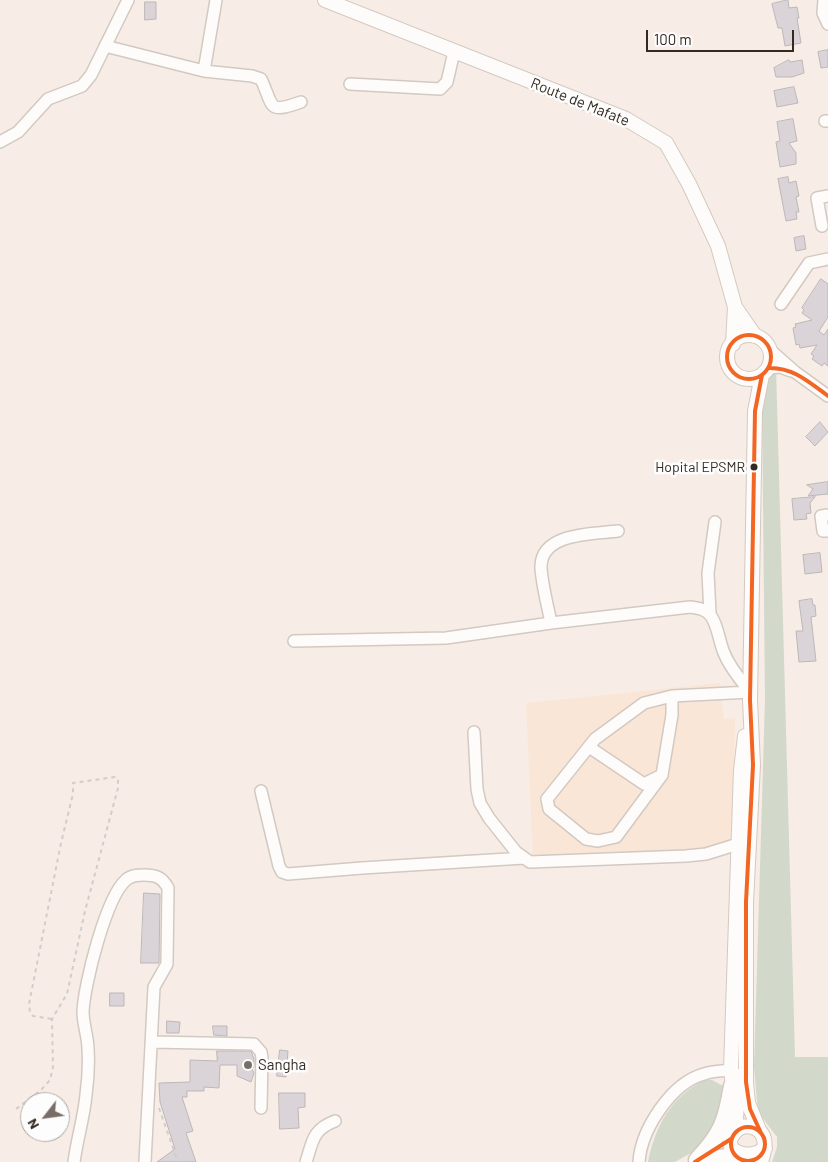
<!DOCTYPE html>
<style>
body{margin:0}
#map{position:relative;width:828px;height:1162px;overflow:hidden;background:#f7ede6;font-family:Barlow,sans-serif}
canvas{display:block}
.north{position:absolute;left:20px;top:1092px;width:50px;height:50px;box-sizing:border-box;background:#fdfdfd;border:1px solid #ada9a5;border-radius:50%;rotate:240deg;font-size:14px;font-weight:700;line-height:20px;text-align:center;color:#352a22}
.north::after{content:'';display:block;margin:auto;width:18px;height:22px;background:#796e67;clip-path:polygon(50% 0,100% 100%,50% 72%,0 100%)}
.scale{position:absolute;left:646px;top:30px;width:148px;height:22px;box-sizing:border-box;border:2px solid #352a22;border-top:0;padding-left:6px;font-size:15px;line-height:18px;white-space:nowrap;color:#352a22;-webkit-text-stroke:4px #fdfdfd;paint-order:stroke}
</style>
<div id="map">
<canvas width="828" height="1162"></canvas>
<div class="north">N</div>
<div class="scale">100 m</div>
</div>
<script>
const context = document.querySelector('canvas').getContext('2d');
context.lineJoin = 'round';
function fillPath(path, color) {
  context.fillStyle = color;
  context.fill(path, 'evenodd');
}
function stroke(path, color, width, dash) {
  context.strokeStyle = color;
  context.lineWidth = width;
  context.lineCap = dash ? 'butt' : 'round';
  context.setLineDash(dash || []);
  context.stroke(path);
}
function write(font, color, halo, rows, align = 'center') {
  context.font = font + ' Barlow,sans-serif';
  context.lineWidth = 5;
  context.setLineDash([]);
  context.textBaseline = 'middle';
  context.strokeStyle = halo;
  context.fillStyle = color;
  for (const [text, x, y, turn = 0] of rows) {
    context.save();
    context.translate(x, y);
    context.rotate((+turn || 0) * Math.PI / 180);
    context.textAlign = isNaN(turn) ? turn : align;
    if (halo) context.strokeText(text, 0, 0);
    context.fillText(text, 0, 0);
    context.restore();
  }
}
const built = new Path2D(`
 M720,683L724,719L735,718L733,849L533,858L526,703Z`);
const green = new Path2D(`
 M776,367L795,1057H828V1162H772L777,1147V1137L758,1112L754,1067L765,700L762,398L768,379Z
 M705,1080H712L723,1086L726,1091L722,1112L698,1149L675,1162H648C655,1127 671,1096 705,1080Z`);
const building = new Path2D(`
 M788,0L789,8L797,7L799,18H797L801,43L785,46L782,28H778L772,4Z
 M145,2H156V19L145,20Z
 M828,50V67L821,68L818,52Z
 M789,60L790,62L802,60L804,73L792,77H776L774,68Z
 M794,87L798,103L777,107L774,91Z
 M793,119L797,141L789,143L796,153V164L780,167L776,142L780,141L777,122Z
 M788,177L789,183L796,181L799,196L796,197L799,212H796L797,219L786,221L778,179Z
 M804,236L806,249L796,251L794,238Z
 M821,279L828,284V317L819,331L824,335L828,329V366L824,363L822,366L812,359L814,356L811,354L817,345L800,348L799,344L796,345L793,328L796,327L795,324L812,320L802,313L804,310L802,308Z
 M820,422L828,432L815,446L806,437Z
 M828,482V494L808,496L813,489L807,485Z
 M815,497L810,503L811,513L806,514L807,519L794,520L792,499Z
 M820,553L822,572L805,574L803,555Z
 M812,599L813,605H815L816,616L811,617L816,661L799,662L796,631H803L799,601Z
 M144,893L160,894L159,963H141Z
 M110,993H124V1006H110Z
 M167,1021L180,1022L179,1033H167Z
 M213,1026H227V1036L214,1035Z
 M280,1050L288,1051L286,1077L277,1076Z
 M217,1051H251L254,1059V1067L252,1069L254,1073L251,1082L237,1076V1065H220L219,1088L204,1087V1091H187V1097H182L193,1131L186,1133L196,1162H157L175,1149L160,1102L159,1083L190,1082V1060L217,1061Z
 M279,1093H305V1107L298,1108L299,1128L280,1129Z`);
const path = new Path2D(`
 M159,1108L178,1162
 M16,1109L41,1090L50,1080L53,1067L52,1019L67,994L85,911L118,788V779L115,777L73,783V794L61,843L29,1004L30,1012L33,1016L52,1019`);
const minor = new Path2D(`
 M824,0L823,13L828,24
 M105,46L204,71L252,76L261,79C274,107 267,114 301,102
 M204,71L216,0
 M350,84L440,89L447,82L454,52
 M825,121H828
 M0,142L18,132L48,99L82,86L91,75L128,0
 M822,226L817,198L828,196
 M781,304L809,263L828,259
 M770,350L795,372L828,396
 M768,368L780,367L791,371
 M828,515L821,516L823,531H828
 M710,614L708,573L715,522
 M551,623C548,607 541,581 541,566C542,532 595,534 618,531
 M294,641L446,638L551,623L690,607C698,608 706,609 711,616C718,626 719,641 724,653C730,668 740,679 750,692
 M672,696V715L662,775L616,837L598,841L586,839L549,809L547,799L595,739L644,703L672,696L750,692
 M474,732L477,789L480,803L489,818L516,852L530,862L686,856L706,854L738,844H746
 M589,747L644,784L660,776
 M261,791L279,866L282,872L288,874L362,868L524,858
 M151,1042L254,1044L261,1052L262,1058L261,1108
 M74,1162C77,1139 84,1117 86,1095C88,1080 89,1064 88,1049C88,1037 83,1024 83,1012C84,985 106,897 126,880C131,875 138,875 144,875C156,875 162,877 168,888L167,964L154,987L145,1162
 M306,1162C313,1141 312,1130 335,1121
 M639,1162C641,1130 671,1083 704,1074C712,1071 722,1071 731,1070L746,1082`);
const major = new Path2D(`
 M325,0L626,119L666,143L689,184L718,246L735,307L755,336
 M727 357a22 22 0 1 1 44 0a22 22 0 1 1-44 0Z
 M733,344L735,307
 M759,1130L748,1103L746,1082V902L753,765L750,700L755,411L762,375
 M734,1133C740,1108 733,1094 731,1070L741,770L745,736
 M761,1162C763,1155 766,1147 764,1139C761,1126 743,1121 734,1133C719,1152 751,1162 765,1148`);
const highway = new Path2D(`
 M697,1160C722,1134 726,1121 732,1086
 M710,1162C719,1157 727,1156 737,1157`);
const bus1 = new Path2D(`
 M727 357a22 22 0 1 1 44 0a22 22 0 1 1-44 0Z
 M768,368C793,367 809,382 828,396
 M731 1144a17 17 0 1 1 34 0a17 17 0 1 1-34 0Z
 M761,1133L750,1109L746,1082V902L753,765L750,700L755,411L762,375
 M695,1162L731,1139`);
const markers = [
 [754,467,4.5,"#352a22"],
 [248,1065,5,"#796e67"]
];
const busNames = [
 ["Hopital EPSMR",745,467]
];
const streetNames = [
 ["Route de Mafate",580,102,22]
];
const poiNames = [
 ["Sangha",258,1065]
];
fillPath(built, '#fae6d7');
fillPath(green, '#d2d8ca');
fillPath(building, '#dad4d8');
stroke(building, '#bcb7b8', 1);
stroke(minor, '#d2c9c1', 14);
stroke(major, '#d2c9c1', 16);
stroke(highway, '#d2c9c1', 19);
stroke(path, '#d1cdc9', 2, [4, 4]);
stroke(minor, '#fefcfb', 11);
stroke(major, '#fefcfb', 14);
stroke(highway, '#fefcfb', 16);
stroke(bus1, '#f26522', 4);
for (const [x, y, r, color] of markers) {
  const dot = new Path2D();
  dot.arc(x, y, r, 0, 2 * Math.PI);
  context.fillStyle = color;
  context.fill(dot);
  stroke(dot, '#fdfdfd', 2);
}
write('14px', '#352a22', '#fdfdfd', busNames, 'right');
write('15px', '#352a22', '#fdfdfd', streetNames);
write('15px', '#352a22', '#fdfdfd', poiNames, 'left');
</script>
